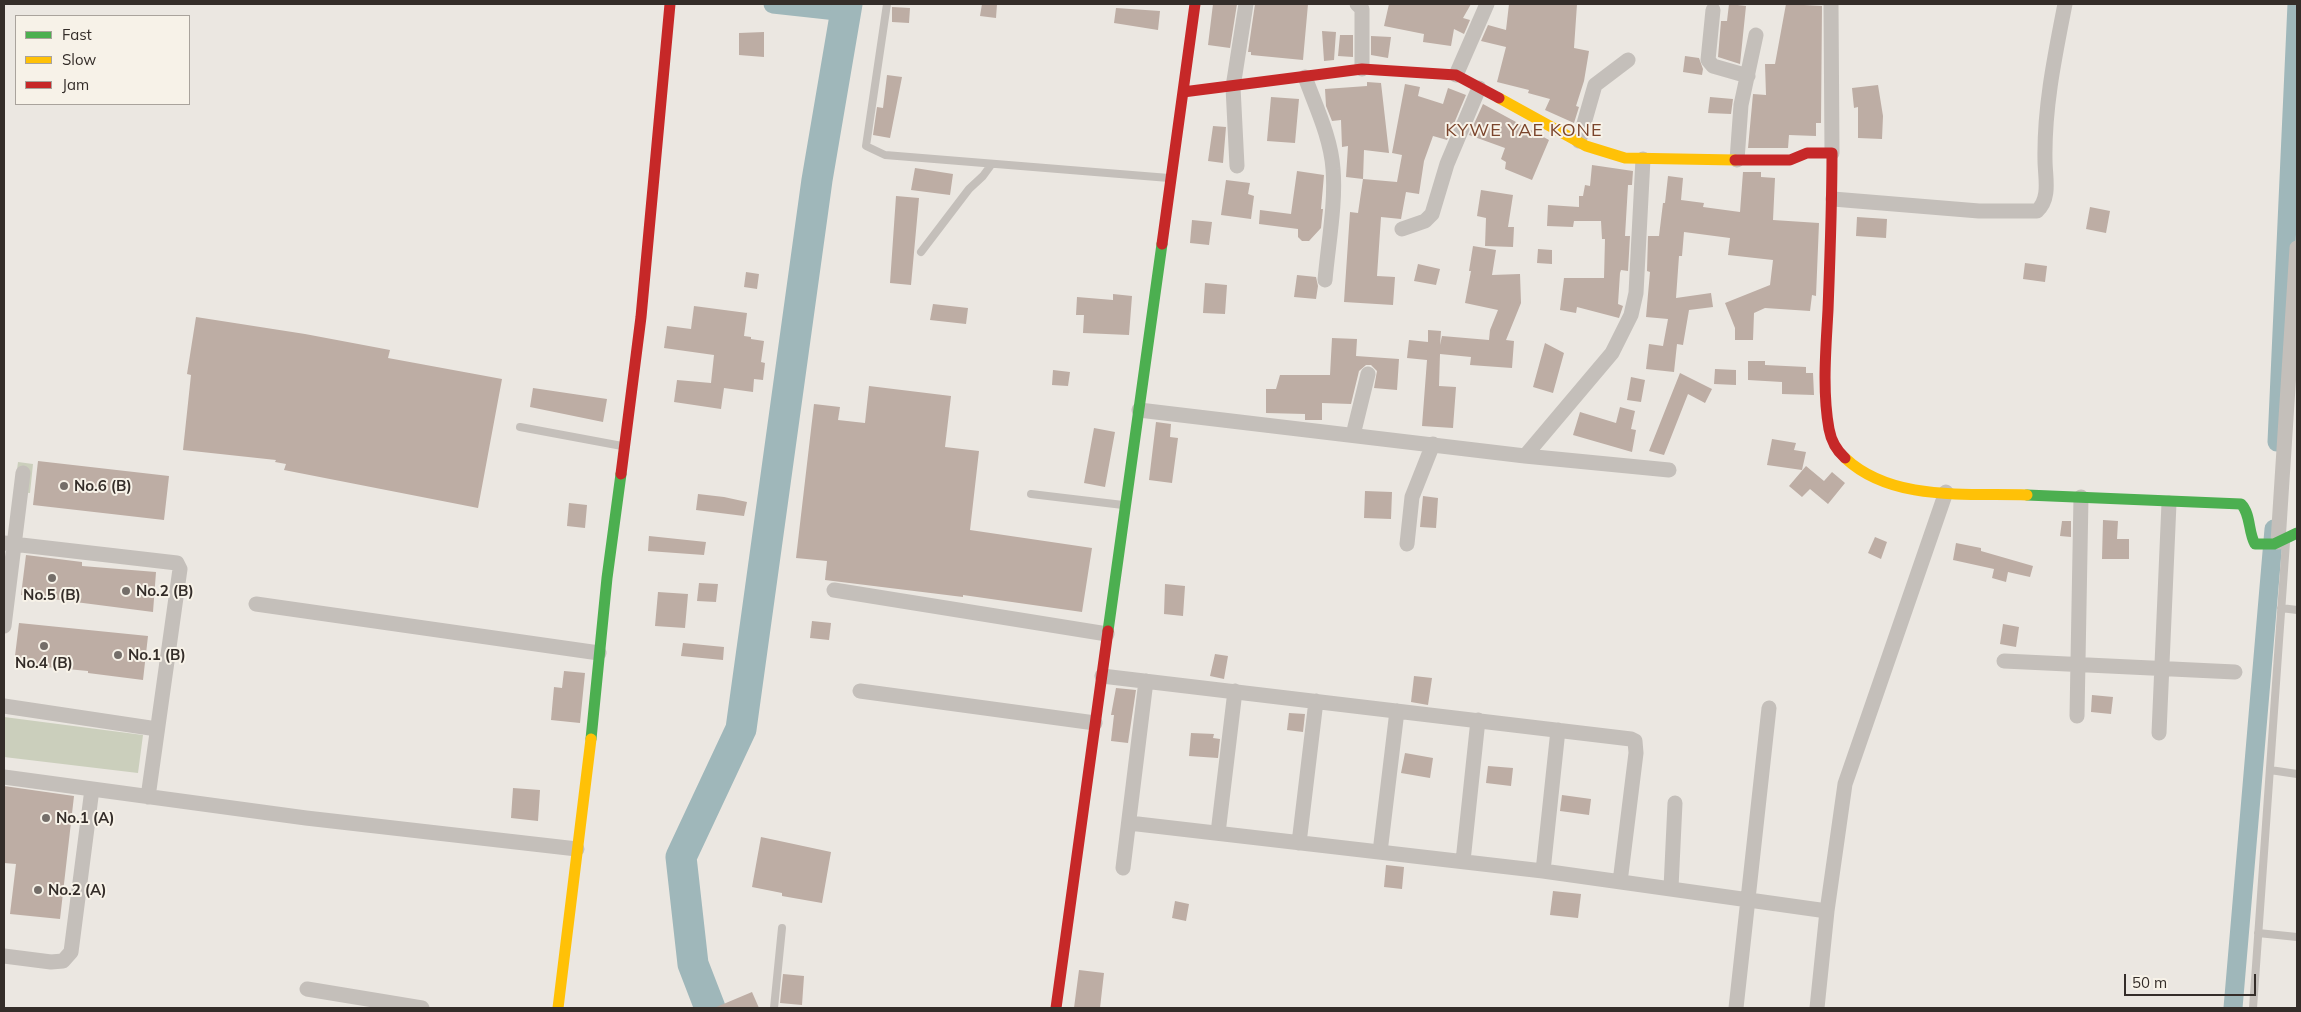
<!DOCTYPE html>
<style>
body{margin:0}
#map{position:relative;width:2301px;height:1012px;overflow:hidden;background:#ebe7e1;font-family:Mulish,sans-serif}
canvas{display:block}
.frame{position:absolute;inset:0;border:5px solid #342d29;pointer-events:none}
.legend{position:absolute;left:15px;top:15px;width:175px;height:90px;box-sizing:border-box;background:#f7f2e8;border:1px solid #a9a39c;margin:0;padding:6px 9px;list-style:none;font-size:15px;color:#342d29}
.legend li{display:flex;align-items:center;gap:10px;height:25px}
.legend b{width:25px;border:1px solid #a9a39c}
.scale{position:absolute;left:2124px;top:974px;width:132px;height:22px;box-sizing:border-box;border:2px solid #342d29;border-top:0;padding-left:6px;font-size:15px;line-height:18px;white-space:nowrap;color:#342d29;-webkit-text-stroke:4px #f7f2e8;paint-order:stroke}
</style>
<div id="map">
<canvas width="2301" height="1012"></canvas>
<div class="frame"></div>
<ul class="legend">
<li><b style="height:6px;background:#4caf50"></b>Fast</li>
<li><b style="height:6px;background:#ffc107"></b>Slow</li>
<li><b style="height:6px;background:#c62828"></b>Jam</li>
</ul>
<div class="scale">50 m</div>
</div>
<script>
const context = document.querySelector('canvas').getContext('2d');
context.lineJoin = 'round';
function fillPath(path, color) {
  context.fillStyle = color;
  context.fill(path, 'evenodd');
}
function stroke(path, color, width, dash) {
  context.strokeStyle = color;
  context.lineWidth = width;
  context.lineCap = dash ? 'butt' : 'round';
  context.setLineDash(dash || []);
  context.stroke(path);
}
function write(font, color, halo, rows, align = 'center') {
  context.font = font + ' Mulish,sans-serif';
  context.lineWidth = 4;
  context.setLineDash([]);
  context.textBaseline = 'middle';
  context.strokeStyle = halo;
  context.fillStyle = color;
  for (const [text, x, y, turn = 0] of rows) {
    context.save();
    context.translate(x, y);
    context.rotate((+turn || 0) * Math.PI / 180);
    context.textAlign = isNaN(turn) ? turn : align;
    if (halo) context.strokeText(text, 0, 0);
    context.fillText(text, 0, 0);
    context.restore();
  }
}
const green = new Path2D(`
 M18,462L33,464L30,493L14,492Z
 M4,717L143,735L138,773L4,757Z`);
const canal = new Path2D(`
 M773,4L846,12
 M2277,442L2297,4
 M2233,1008L2274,529`);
const river = new Path2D(`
 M710,1008L693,964L681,857L741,729L817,180L847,4`);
const building = new Path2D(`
 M982,4H997L996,18L980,16Z
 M1213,4H1237L1230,48L1208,45Z
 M1255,4H1308L1303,60L1251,55V52H1248Z
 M1389,4H1471L1463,18L1470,20L1464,34L1454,29L1451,46L1423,42L1424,34L1384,26Z
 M1509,4H1577L1574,48L1589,51L1584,81L1576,106L1579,107L1574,123L1545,110L1550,99L1528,93L1529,90L1497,82L1506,47L1481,41L1488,25L1506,30Z
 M1729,4L1746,6L1740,64L1718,57L1721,21H1727Z
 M1786,4L1822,6L1821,123H1816V136L1789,135L1788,148H1748L1753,94L1766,95L1765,64H1775Z
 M892,7L910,8L909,23L892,22Z
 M1116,8L1160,11L1158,30L1114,23Z
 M1322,31L1336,32L1334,60L1324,61Z
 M764,32V57L739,55V33Z
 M1340,35H1353V57L1338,56Z
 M1371,36L1391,37L1388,58L1371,55Z
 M1685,56L1699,58L1703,69L1702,75L1683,72Z
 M887,75L902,77L890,138L873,135L877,107L883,108Z
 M1367,82L1381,83L1389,153L1364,150L1363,179L1346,177L1348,146L1342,147L1341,120L1332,121L1326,106L1325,89L1367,86Z
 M1405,84L1420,87L1418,96L1443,104L1448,88L1466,95L1447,140L1433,136L1424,161L1419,194L1406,192L1401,219L1381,217L1377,276L1395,277L1393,305L1344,302L1350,212L1358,213L1363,179L1397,182L1402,155L1392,153Z
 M1878,85L1883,116L1882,139L1858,138V107L1854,108L1852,88Z
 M1271,97L1299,99L1295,143L1267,141Z
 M1710,97L1733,99L1731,114L1708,113Z
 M1483,104L1549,140L1532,180L1505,169L1506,162L1501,159L1505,148L1469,135Z
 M1213,126L1226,127L1223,163L1208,161Z
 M1592,165L1633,171L1632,185H1628L1625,236H1630L1628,271L1621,270L1620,273L1618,304L1623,306L1619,318L1577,307L1576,313L1560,310L1564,278H1604L1605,239H1602L1601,221H1574L1573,227L1547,226L1548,205L1579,207V196H1583L1585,185L1590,186Z
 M915,168L953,174L950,195L911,190Z
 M1297,171L1324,175L1321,209H1323L1321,228L1309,241H1302L1298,237V229L1259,224L1260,210L1291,214Z
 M1743,172H1761V177L1775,178L1773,220L1819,223L1816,296L1812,295L1810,311L1765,308L1754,313L1753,340H1735V328L1725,303L1770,285L1773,260L1728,255L1730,238L1684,232L1682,256H1679L1676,298L1711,293L1713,307L1689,310L1683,345L1677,344L1674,372L1646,369L1649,344L1663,346L1668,319L1646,317L1650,272L1647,271L1648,236H1659L1663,203H1665L1668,176L1683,178L1681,200L1704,203L1703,207L1740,212Z
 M1226,180L1250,183L1248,194L1254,196L1251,219L1221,215Z
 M1481,190L1513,195L1508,227H1514L1513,247L1485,246L1486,218L1477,216Z
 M896,196L919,198L911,285L890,283Z
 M2090,207L2110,211L2106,233L2086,229Z
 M1857,217L1887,219L1886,238L1856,236Z
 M1192,220L1212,222L1209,245L1190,243Z
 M1473,246L1496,250L1492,275L1520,274L1521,303L1506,340L1514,341L1512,368L1470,365L1471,357L1440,354L1439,386L1456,387L1453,428L1422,426L1427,360L1407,358L1409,340L1428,342V330L1441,331L1440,345L1442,336L1489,340L1490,330L1498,310L1465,303L1471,271H1469Z
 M1538,249L1552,250V264L1537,263Z
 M2025,263L2047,266L2045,282L2023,279Z
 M1418,264L1440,269L1436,285L1414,281Z
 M746,272L759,274L757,289L744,287Z
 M1297,275L1316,277L1318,286L1316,299L1294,297Z
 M1205,283L1227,285L1225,314L1203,313Z
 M1113,294L1132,296L1129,335L1083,333L1084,315H1076L1077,297L1113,300Z
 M933,304L968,308L966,324L930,320Z
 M694,306L747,313L744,336L751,337V339L764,341L761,362L765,363L763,380L754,379L753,392L724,388L721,409L674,402L677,380L711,383L714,355L664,348L667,326L691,329Z
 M196,317L305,334L390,350L388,358L502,379L478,508L284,470L286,464L275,462L276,460L183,450L191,375L187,374Z
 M1332,338L1357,339L1356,356L1399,359L1397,390L1374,388L1377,371L1371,365H1366L1359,371L1351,404L1322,403V420H1305V414L1266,413V389H1276L1280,375H1330Z
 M1545,343L1564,353L1553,393L1533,387Z
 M1748,361H1765V365L1806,367V373H1813L1814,395L1782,394V382L1748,380Z
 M1715,369L1736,370V385L1714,384Z
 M1053,370L1070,372L1068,386L1052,385Z
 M1680,373L1712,389L1705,403L1688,394L1664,455L1649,451Z
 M1631,377L1645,380L1641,402L1627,400Z
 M869,386L951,396L945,447L979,451L970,530L1092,548L1082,612L963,595V597L825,580L827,561L796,558L814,404L840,407L838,420L865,423Z
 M533,388L607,399L603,422L530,407Z
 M1620,407L1635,411L1631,429L1636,430L1632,452L1573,435L1580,412L1616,423Z
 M1156,422L1171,424L1170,437L1178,438L1172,483L1149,480Z
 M1094,428L1115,432L1105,487L1084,483Z
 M1772,439L1796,443L1794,450L1806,452L1802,470L1767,465Z
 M38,461L169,476L164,520L33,505Z
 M1806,466L1824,481L1832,472L1845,483L1828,504L1810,489L1802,497L1789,486Z
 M1365,491L1392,492L1391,519L1364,518Z
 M698,494L724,497L747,502L744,516L696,510Z
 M1423,496L1438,498L1436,528L1420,527Z
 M569,503L587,505L585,528L567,526Z
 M2103,520L2118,521L2117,539H2129V559H2102Z
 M2062,521H2071V537L2060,536Z
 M649,536L706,542L704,555L648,551Z
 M1875,537L1887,542L1881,559L1868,553Z
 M1956,543L1981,548V551L2033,566L2030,577L2008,572L2006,582L1992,578L1994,569L1953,560Z
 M26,555L82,562V566L156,572L153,612L21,595Z
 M699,583L718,584L716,602L697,601Z
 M1165,584L1185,586L1183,616L1164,614Z
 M658,592L688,594L685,628L655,626Z
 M812,621L831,623L829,640L810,638Z
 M19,623L148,636L143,680L88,673V671L14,664Z
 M2003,624L2019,627L2016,647L2000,644Z
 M683,643L724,647L723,660L681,656Z
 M1215,654L1228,656L1224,679L1210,676Z
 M564,671L585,673L580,723L551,720L554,687L562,688Z
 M1414,676L1432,678L1428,705L1411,702Z
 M1116,688L1136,690L1128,743L1111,741L1114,715H1111Z
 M2092,695L2113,697L2111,714L2091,712Z
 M1289,713L1305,714L1303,732L1287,730Z
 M1191,733L1214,734L1213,738L1220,739L1218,758L1189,756Z
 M1405,753L1433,758L1430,778L1401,773Z
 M1488,766L1513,768L1511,786L1486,783Z
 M4,786L74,796L60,919L10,914L16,864L4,863Z
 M513,788L540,790L538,821L511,818Z
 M1562,795L1591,799L1589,815L1560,811Z
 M761,837L831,852L822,903L782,896V893L752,887Z
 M1386,865L1404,867L1402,889L1384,887Z
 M1553,891L1581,894L1578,918L1550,915Z
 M1175,901L1189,904L1186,921L1172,918Z
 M1079,970L1104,973L1100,1008H1074Z
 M783,974L804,976L802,1005L780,1003Z
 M752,992L759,1008H714Z`);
const lane = new Path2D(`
 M887,4L866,146L885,155L1169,178
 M921,252L969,189L983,176L991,165
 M520,427L622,446
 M1031,494L1123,505
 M2281,608L2297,610
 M2270,770L2297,774
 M2258,933L2297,937
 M774,1008L782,928
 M2253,1008L2286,542`);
const street = new Path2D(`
 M1357,4L1362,9V69
 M1831,4L1832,153
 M1713,10L1708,60L1713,66L1748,76
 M1456,75L1487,4
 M1305,77C1316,107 1331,138 1333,169C1336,203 1328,245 1325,280
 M1579,141L1595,85L1628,60
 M1737,160L1741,105L1756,35
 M1237,166L1233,87L1246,4
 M1833,199L1979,211H2037C2051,198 2045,177 2045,160C2044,107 2055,55 2065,4
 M1402,229L1425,221L1432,214L1447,164L1479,88
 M1139,410L1525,456L1669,470
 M1353,435L1368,374
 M1525,456L1612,353L1631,315L1636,293L1643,159
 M2278,542L2297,248
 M4,543L177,563L180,569L148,797
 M1407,544L1412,497L1433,444
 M834,590L1107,634
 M256,604L599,653
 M4,626L23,473
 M2004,661L2235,672
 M1102,676L1631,739L1635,741L1636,753L1620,882
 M860,691L1095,723
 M4,706L157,729
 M2077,716L2081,497
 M2159,733L2169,503
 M4,777L306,818L577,849
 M1129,823L1543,871L1827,911L1817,1008
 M1218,833L1235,691
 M1299,843L1316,701
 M1380,852L1397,711
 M1463,861L1478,720
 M1123,868L1146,681
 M1543,871L1558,730
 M1671,888L1675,803
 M1827,911L1845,784L1946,492
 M4,956L51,962L63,961L71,952L92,789
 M307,989L422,1008
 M1736,1008L1769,708`);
const fast = new Path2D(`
 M2027,495L2241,504C2251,514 2248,532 2255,544H2274L2297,533
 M1108,631L1162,244
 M591,739L607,578L621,474`);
const slow = new Path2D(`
 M1499,98L1586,146L1625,158L1735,160
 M1845,458C1892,502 1967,493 2027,495
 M558,1008L591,739`);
const jam = new Path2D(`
 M1183,92L1362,69L1456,75L1499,98
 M1735,160H1790L1807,153H1832C1832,206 1830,257 1828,310C1826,348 1822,390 1829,429C1831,440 1836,450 1845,458
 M1162,244L1195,4
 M621,474L641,317L670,4
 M1056,1008L1108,631`);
const markers = [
 [64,486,5,"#746e69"],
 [52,578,5,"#746e69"],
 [126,591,5,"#746e69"],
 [44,646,5,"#746e69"],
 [118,655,5,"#746e69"],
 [46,818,5,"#746e69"],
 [38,890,5,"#746e69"]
];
const poiNames = [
 ["No.6 (B)",74,486],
 ["No.2 (B)",136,591],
 ["No.5 (B)",52,595,"center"],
 ["No.1 (B)",128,655],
 ["No.4 (B)",44,663,"center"],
 ["No.1 (A)",56,818],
 ["No.2 (A)",48,890]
];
const quarterNames = [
 ["KYWE YAE KONE",1524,131]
];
fillPath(green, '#cbcfbc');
stroke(canal, '#9fb7ba', 19);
stroke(river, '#9fb7ba', 31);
fillPath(building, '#bdada4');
stroke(lane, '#c4bfba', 8);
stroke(street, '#c4bfba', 15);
stroke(fast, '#4caf50', 11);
stroke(slow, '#ffc107', 11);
stroke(jam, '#c62828', 11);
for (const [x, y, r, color] of markers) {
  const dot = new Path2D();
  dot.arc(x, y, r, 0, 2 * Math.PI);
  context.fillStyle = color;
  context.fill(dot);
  stroke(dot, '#f7f2e8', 2);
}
write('bold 15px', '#342d29', '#f7f2e8', poiNames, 'left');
context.letterSpacing = '1px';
write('18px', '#7a442b', '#f7f2e8', quarterNames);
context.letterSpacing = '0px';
</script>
